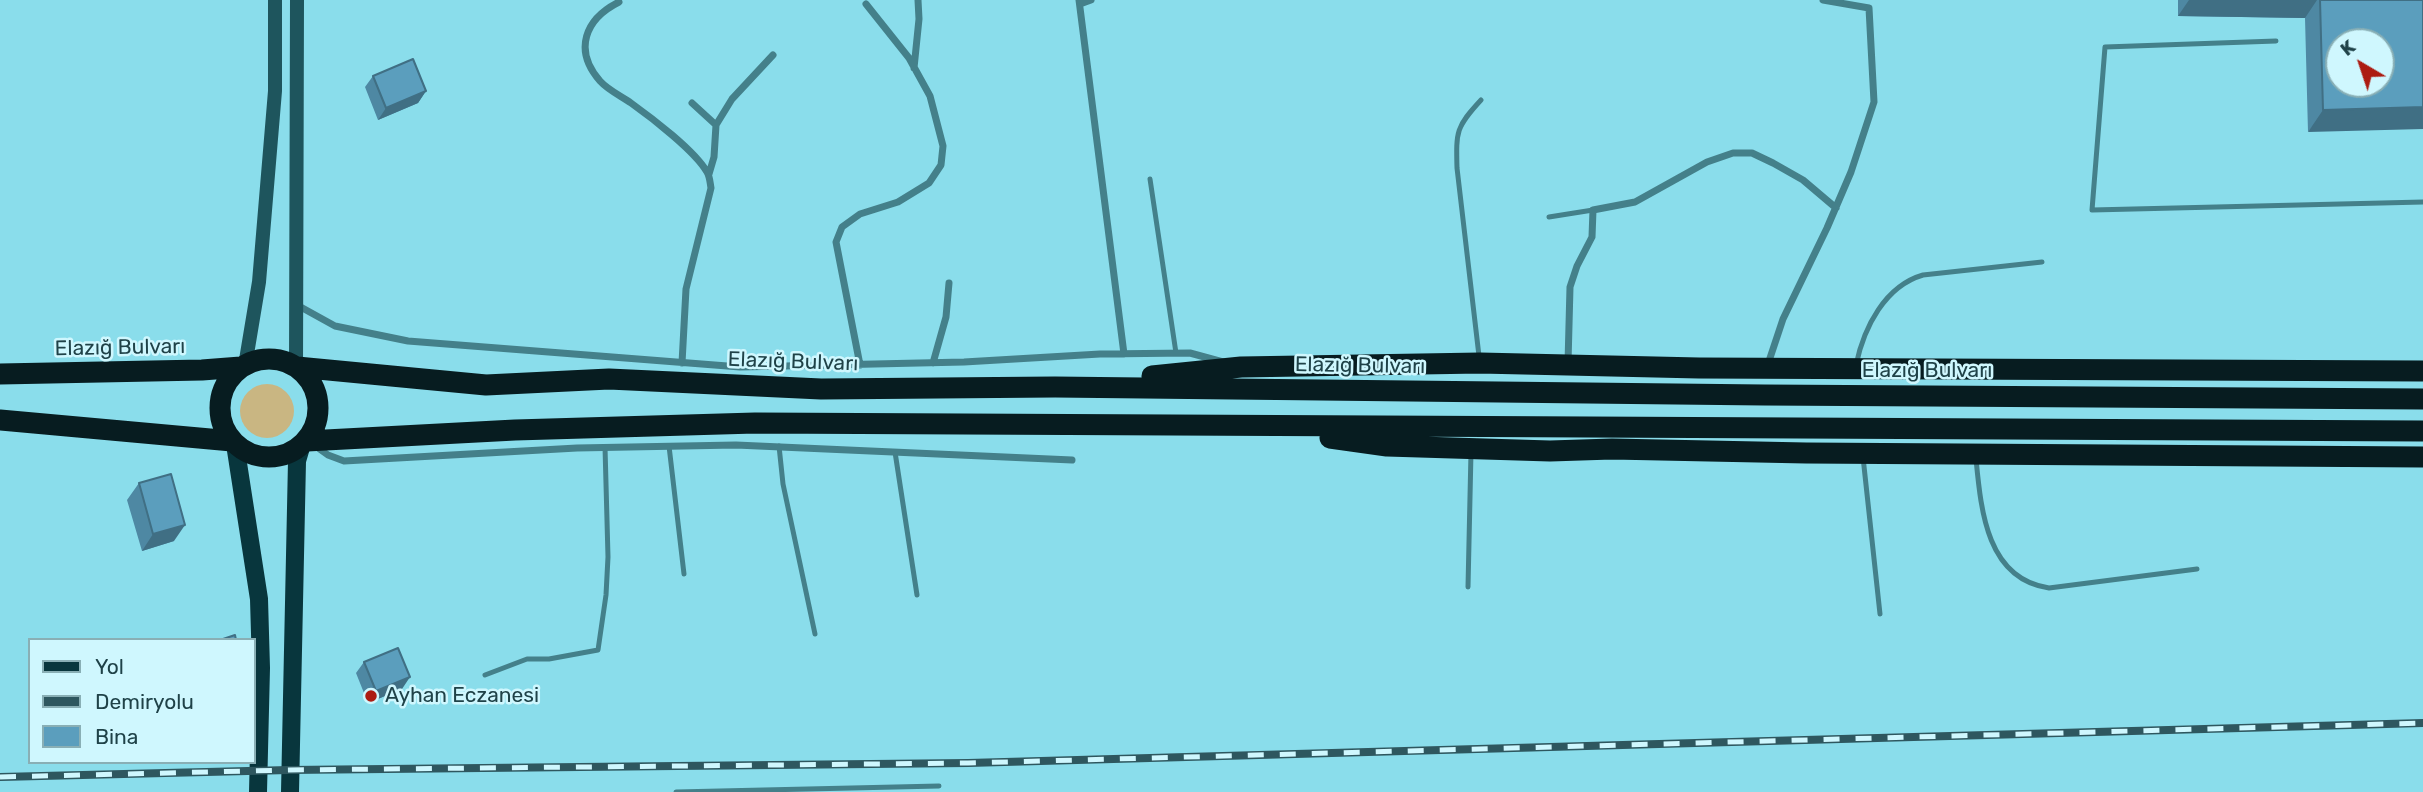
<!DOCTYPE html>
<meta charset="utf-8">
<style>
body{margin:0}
#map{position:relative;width:2423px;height:792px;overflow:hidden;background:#8addeb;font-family:Rubik,sans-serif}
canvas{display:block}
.legend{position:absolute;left:28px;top:638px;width:228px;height:126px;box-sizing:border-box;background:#cff7fe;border:2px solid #89afb5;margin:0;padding:9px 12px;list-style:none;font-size:21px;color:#1f4248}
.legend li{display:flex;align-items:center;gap:14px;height:35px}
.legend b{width:35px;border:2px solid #89afb5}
.north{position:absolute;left:2325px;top:28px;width:70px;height:70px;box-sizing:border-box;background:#cff7fe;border:2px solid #89afb5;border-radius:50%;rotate:321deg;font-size:19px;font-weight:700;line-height:28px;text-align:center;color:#1f4248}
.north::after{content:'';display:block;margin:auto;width:24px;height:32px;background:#ac1c12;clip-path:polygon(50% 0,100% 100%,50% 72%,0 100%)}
</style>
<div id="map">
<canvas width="2423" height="792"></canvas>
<ul class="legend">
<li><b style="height:9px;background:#08363d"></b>Yol</li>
<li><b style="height:9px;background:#2e575f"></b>Demiryolu</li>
<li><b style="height:19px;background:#5b9ebd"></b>Bina</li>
</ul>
<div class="north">K</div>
</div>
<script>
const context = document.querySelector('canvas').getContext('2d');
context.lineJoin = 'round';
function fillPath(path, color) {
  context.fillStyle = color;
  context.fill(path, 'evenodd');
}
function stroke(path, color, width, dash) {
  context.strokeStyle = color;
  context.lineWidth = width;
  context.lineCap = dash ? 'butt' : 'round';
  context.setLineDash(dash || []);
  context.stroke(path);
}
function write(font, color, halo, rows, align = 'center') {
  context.font = font + ' Rubik,sans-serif';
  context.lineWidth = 5;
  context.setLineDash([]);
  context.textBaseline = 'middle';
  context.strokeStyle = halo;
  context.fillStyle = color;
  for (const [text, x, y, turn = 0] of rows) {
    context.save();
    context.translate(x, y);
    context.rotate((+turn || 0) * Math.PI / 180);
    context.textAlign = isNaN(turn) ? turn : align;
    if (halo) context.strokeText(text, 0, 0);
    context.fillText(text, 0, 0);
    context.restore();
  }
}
const green = new Path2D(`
 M240 411a27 27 0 1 1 54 0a27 27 0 1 1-54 0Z`);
const lane = new Path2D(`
 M2276,41L2105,47L2092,210L2423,202
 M1150,179L1176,353
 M1549,217L1593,210
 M1479,356L1457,168C1456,131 1456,127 1481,100
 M1856,365C1864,327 1885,286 1923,275L2042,262
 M669,446L684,574
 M779,446L783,484L815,634
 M895,452L917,595
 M1863,457L1880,614
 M1976,459C1981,511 1987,579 2049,588L2197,569
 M1468,587L1471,452
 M485,675L527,659H549L598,650L606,595L608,557L605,447
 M676,792L939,786`);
const street = new Path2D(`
 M1079,0L1124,354
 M619,2C585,19 573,50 600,81C608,90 621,96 631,103C652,118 695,151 707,172C710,177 710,183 711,188L686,289L682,363
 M1080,4L1091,0
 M914,68L919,19L918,0
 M692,103L716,125
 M709,174L714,157L716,125L732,99L773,55
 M297,305L335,326L408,341L740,367L964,362L1100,354L1190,353L1223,362
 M933,363L946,317L949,283
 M1568,363L1570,287L1577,266L1592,237L1593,210L1635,202L1707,162L1733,153H1752L1773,163L1803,180L1836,208
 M1768,364L1783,319L1827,228L1851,172L1874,102L1869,8L1823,0
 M860,365L836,242L842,227L860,214L898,202L929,183L941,165L943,146L930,96L909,58L866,4
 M314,445L328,455L344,461L577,448L736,445L1072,460`);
const secondary = new Path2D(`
 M245,366L259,282L275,91V0
 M296,367L297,0`);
const primary = new Path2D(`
 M235,444L259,599L261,668L258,792
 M290,792L297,461L302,444`);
const highway = new Path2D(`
 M220 408a49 49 0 1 1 98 0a49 49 0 1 1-98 0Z
 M297,367L486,385L609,379L821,389L1055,387L1764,395L2423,399
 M0,374L202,370L241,367
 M1152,376L1241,367L1480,363L1699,368L2423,371
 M0,420L232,441
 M1330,438L1387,446L1550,451L1612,449L1806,453L2423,457
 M307,441L515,430L755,423L2423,431`);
const rail = new Path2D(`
 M0,777L289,770L968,763L2423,723`);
const wall = new Path2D(`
 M2178,0H2423L2308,132L2305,18L2178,16Z
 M373,76L426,91L418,103L378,120L365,87Z
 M139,483L174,541L142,551L127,500Z
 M364,662L402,689L368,703L356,673Z`);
const shadedWall = new Path2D(`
 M2189,0H2317L2305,18L2178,16Z
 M426,91L418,103L378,120L386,108Z
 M2423,107V129L2308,132L2323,110Z
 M185,525L174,541L142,551L153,534Z
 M410,677L402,689L368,703L376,691Z`);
const building = new Path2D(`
 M2320,0H2423V107L2323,110ZM2339,42H2381V84H2339Z
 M413,59L426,91L386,108L373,76Z
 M171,474L185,525L153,534L139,483Z
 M235,635L236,640H220Z
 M398,648L410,677L376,691L364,662Z`);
const markers = [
 [371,696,7,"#ac1c12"]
];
const streetNames = [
 ["Elazığ Bulvarı",120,348,-1],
 ["Elazığ Bulvarı",793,362,2],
 ["Elazığ Bulvarı",1360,366,1],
 ["Elazığ Bulvarı",1927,371]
];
const poiNames = [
 ["Ayhan Eczanesi",385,696]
];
fillPath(green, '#c9b682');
stroke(lane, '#44808a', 5);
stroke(street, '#44808a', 7);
stroke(secondary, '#1e555d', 14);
stroke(primary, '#08363d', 18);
stroke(highway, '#071c20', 21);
stroke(rail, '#2e575f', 8);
stroke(rail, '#cff7fe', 5, [16]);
fillPath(wall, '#4e88a3');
fillPath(shadedWall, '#406f84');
fillPath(building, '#5b9ebd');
stroke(building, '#406f84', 2);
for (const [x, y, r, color] of markers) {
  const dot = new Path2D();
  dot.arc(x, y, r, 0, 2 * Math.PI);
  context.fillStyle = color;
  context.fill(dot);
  stroke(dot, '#cff7fe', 2.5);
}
write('21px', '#1f4248', '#cff7fe', streetNames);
write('21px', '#1f4248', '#cff7fe', poiNames, 'left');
</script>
